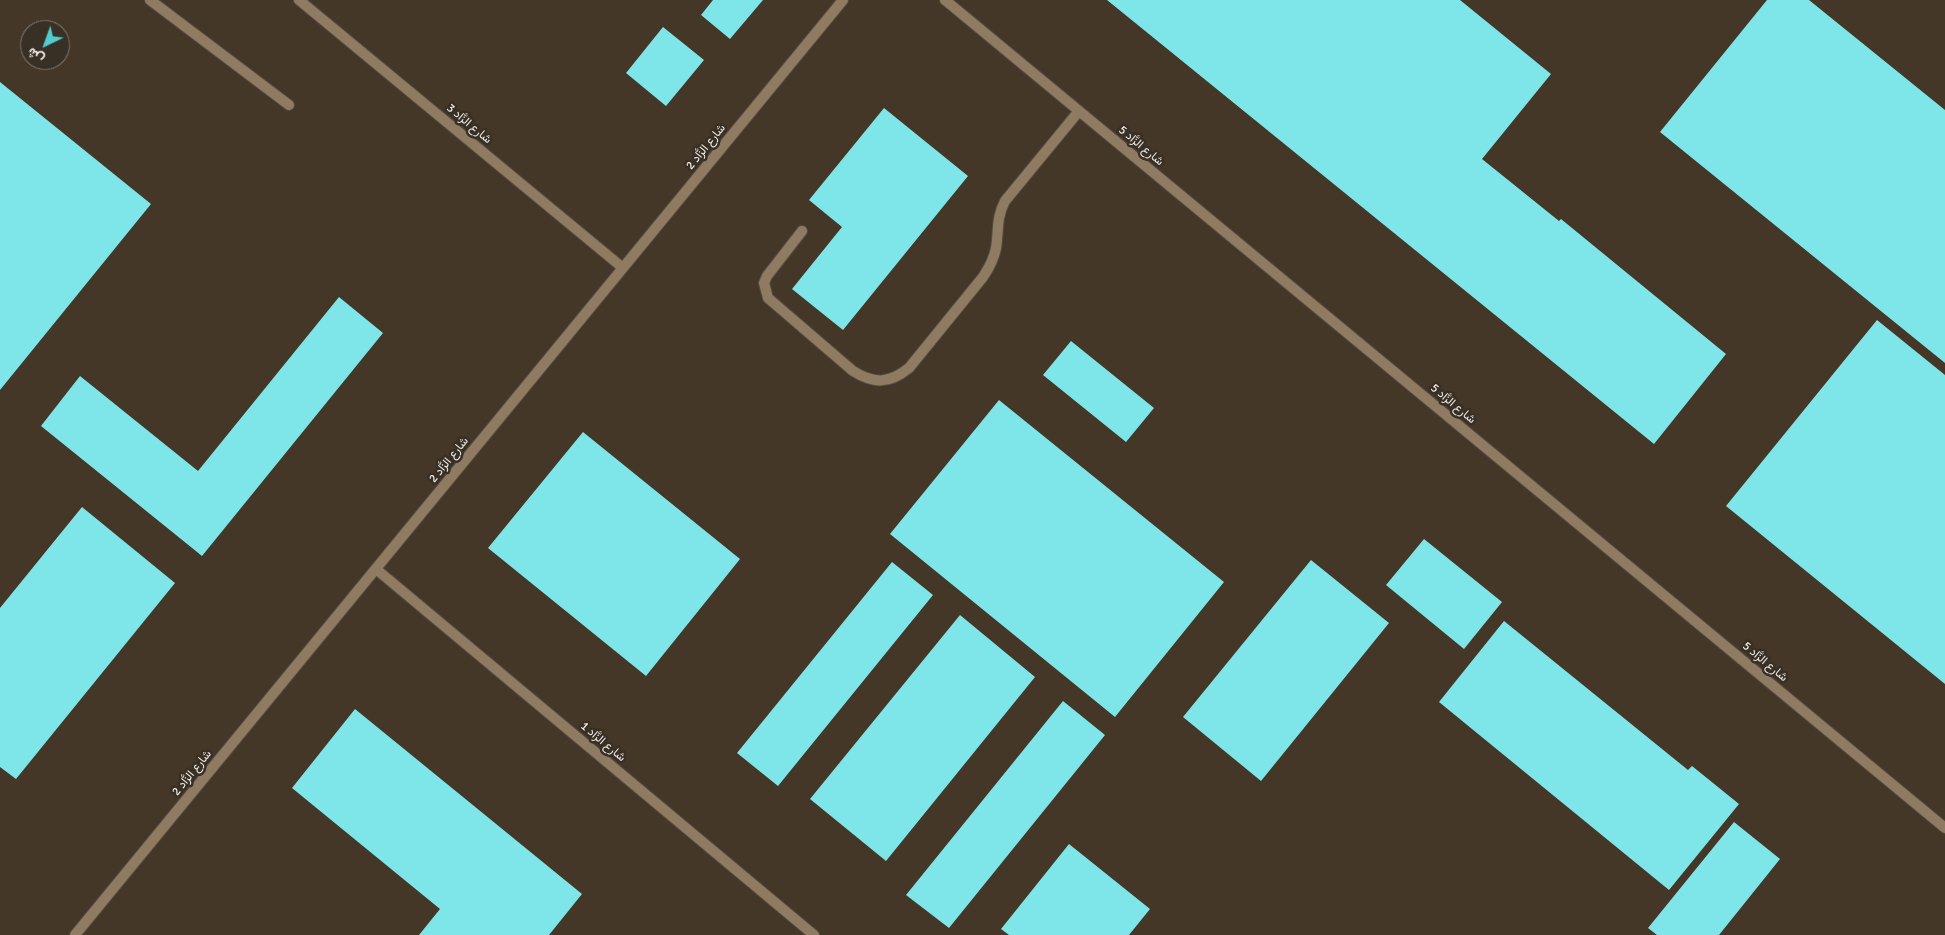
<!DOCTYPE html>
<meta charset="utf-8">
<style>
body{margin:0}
#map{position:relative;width:1945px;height:935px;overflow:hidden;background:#382f25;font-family:Signika,Vazirmatn,sans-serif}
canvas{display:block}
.north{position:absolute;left:20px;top:20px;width:50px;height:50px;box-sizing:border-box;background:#382f25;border:1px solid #827b72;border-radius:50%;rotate:222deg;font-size:14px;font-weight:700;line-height:20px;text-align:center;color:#f2ece5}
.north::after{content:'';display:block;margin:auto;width:18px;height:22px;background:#52ccd0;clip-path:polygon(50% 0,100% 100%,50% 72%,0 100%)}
</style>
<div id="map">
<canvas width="1945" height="935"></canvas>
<div class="north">ش</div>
</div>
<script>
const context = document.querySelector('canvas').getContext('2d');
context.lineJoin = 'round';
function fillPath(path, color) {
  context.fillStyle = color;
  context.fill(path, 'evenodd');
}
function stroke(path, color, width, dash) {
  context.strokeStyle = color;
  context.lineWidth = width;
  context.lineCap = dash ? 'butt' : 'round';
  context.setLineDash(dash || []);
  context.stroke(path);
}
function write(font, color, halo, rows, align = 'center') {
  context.font = font + ' Signika,Vazirmatn,sans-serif';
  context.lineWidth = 5;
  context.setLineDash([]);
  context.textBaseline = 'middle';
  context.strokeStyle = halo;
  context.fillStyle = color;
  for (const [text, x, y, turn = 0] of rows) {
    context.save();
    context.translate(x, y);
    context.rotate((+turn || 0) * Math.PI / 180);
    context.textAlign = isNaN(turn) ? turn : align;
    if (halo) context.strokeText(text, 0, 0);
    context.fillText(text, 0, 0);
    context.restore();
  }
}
const built = new Path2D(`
 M0,0H1945V935H0ZM30,30H60V60H30Z`);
const building = new Path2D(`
 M713,0H763L730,39L701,15Z
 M1107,0H1460L1551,74L1482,159L1559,221L1561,219L1726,354L1654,444Z
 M1767,0H1809L1945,110V363L1660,132Z
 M663,27L704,60L666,106L626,73Z
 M0,82L151,204L0,390Z
 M884,108L968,176L843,330L792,289L842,227L809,200Z
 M339,297L383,333L202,556L41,426L80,376L198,471Z
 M1877,320L1945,375V684L1726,506Z
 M1071,341L1154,408L1126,442L1043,375Z
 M999,400L1224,582L1115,717L890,534Z
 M583,432L740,559L646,676L488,548Z
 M82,507L175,583L16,779L0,767V608Z
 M1424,539L1502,602L1464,649L1386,585Z
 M1311,560L1389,623L1261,781L1183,717Z
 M892,562L933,595L778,786L737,753Z
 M960,615L1035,677L886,861L810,799Z
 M1504,621L1688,770L1692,766L1739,804L1669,890L1439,702Z
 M1063,701L1105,735L949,928L906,895Z
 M355,709L582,894L549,935H419L440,909L292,788Z
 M1734,822L1780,859L1719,935H1657L1648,928Z
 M1069,844L1150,909L1129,935H1009L1001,929Z`);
const lane = new Path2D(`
 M150,0L289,105
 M802,231L767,276L764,283L768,298L853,371C874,384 889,384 909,368L983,277C989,268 994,259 996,248C999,230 996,218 1005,201L1079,111`);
const street = new Path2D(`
 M299,0L623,268
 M945,0L1945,828
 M376,569L814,935
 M75,935L843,0`);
const streetNames = [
 ["شارع الزَّاد 3",469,124,40],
 ["شارع الزَّاد 5",1141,146,40],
 ["شارع الزَّاد 2",706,147,-51],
 ["شارع الزَّاد 5",1453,404,40],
 ["شارع الزَّاد 2",449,460,-51],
 ["شارع الزَّاد 5",1765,662,40],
 ["شارع الزَّاد 1",603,742,40],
 ["شارع الزَّاد 2",192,773,-51]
];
fillPath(built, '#443727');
fillPath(building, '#7ee5e8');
stroke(lane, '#564d44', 12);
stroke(street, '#564d44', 12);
stroke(lane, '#8e7b62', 10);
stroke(street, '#8e7b62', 10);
write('12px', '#f2ece5', '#382f25', streetNames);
</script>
